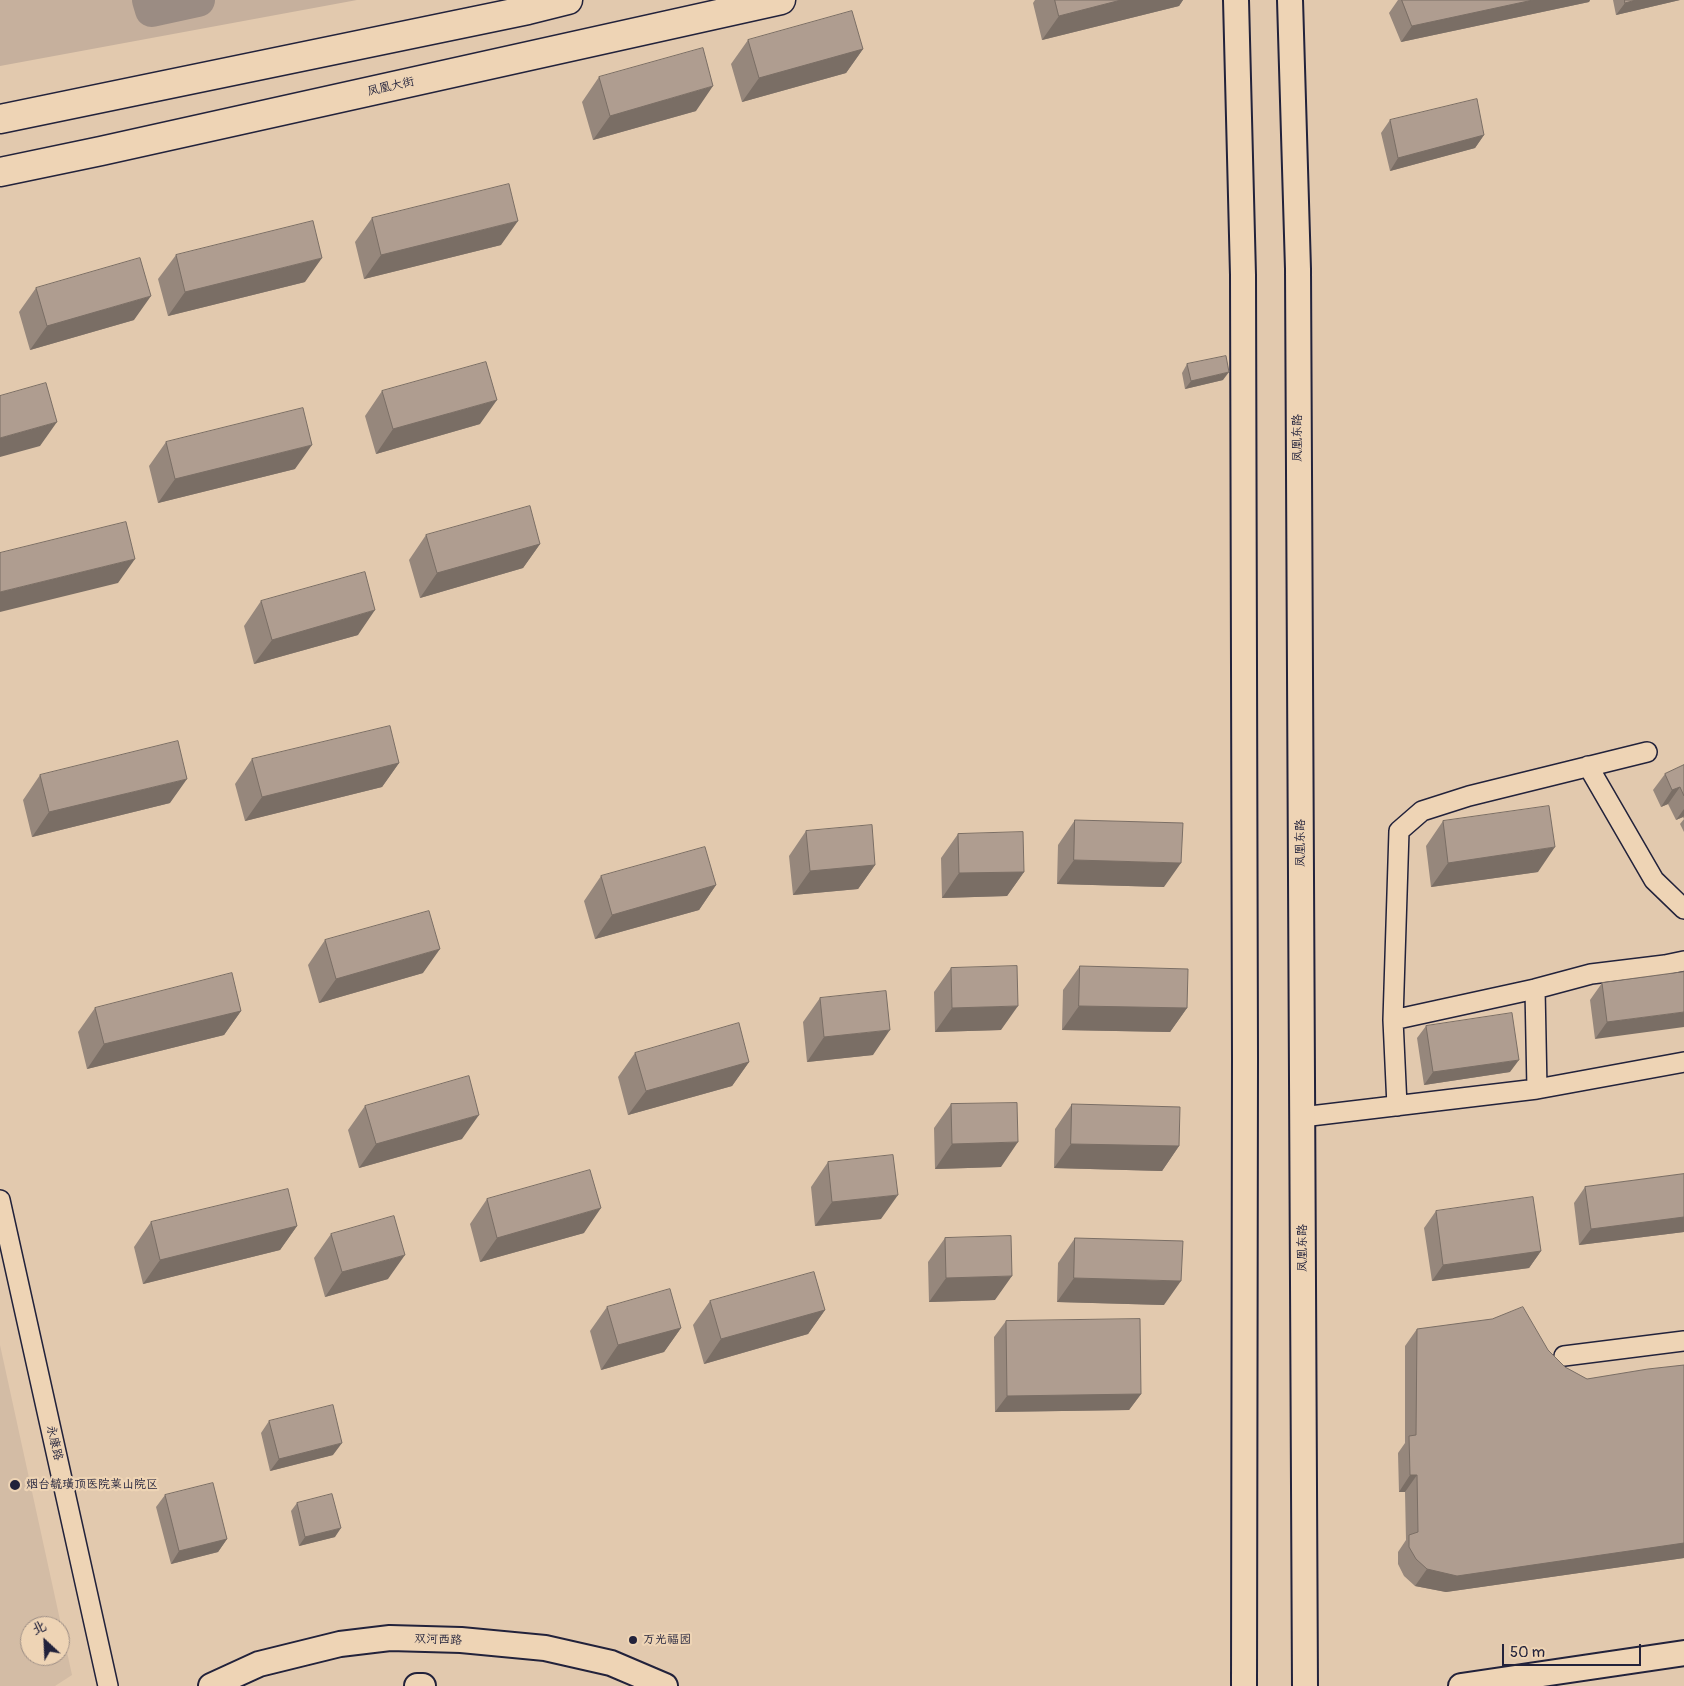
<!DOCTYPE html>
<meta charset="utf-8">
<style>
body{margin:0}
#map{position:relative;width:1684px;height:1686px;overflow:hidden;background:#e2c9ae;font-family:Pangolin,"LXGW WenKai TC",sans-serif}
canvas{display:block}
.north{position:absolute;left:20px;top:1616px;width:50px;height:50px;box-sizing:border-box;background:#eed4b5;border:1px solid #9c8d84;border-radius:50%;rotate:335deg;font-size:14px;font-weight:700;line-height:20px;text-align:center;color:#22223b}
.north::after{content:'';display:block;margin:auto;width:18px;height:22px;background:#22223b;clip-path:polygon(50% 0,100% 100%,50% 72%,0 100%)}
.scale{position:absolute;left:1502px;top:1644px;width:139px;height:22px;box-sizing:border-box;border:2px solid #22223b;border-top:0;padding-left:6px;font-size:15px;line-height:18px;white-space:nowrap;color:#22223b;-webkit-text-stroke:4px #eed4b5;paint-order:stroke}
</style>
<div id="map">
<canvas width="1684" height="1686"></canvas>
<div class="north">北</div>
<div class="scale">50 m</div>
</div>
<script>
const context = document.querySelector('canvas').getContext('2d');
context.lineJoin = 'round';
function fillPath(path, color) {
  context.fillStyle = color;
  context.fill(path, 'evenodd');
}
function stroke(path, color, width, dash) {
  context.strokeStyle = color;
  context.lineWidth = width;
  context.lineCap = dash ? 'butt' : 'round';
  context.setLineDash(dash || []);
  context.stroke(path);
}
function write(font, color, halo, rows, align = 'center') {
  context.font = font + ' Pangolin,"LXGW WenKai TC",sans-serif';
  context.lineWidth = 4.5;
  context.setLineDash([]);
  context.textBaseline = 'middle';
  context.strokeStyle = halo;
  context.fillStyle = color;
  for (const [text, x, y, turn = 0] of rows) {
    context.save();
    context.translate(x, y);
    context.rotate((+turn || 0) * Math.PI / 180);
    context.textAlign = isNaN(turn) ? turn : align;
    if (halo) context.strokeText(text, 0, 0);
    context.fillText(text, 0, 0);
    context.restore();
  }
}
const built = new Path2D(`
 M0,1345L72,1675L55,1686H0ZM30,1626H60V1656H30Z`);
const green = new Path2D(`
 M0,0H357L0,66Z`);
const river = new Path2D(`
 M149,0L152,10L198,0`);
const minor = new Path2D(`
 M1588,766L1654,880L1684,909
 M1535,989L1537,1089
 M1393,1020L1535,989L1591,974L1665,965L1684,961
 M1397,1106L1393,1020L1399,831L1422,811L1469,796L1647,752
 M1302,1117L1537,1089L1684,1062
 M0,1200L108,1686
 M1564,1356L1684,1341`);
const tertiary = new Path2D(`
 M1236,0L1243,275L1245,1058L1244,1686
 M1290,0L1298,269L1305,1686
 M211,1686L259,1664L340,1644L390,1638L461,1640L545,1648L611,1663L665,1686
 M417,1686H423
 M1461,1686L1684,1653`);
const secondary = new Path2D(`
 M0,119L528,10L568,0
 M0,172L101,151L781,0`);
const wall = new Path2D(`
 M1035,0H1183L1179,6L1042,40L1033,3Z
 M1398,0H1590L1589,2L1401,42L1389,13Z
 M1613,0H1680L1616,15Z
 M748,40L863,49L846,73L742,102L731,64Z
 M599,77L696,111L593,140L582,102Z
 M1390,120L1484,135L1475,148L1390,171L1381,133Z
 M372,218L501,245L364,279L355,242Z
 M176,255L305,282L168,316L158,279Z
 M36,288L134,320L30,350L19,312Z
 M1187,364L1223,380L1185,389L1182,373Z
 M382,391L480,424L376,454L365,416Z
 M166,442L295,469L158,503L149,466Z
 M426,535L540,544L523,568L420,598L409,560Z
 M261,601L358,635L254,664L244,626Z
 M252,759L399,763L382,787L245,821L235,784Z
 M1684,765V832L1680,824L1684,819L1683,817L1676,820L1668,804L1661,807L1653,790L1665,774Z
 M40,775L170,803L32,837L23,800Z
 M1075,820L1164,887L1057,884L1058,845Z
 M1443,821L1538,872L1431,887L1426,846Z
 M806,831L875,865L858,889L793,895L789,856Z
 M958,834L1024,872L1007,896L942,898L941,858Z
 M601,876L716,885L699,910L595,939L584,901Z
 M325,940L423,973L319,1003L308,965Z
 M1080,966L1187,1008L1170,1032L1062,1030L1063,990Z
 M951,968L1001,1030L935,1032L934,992Z
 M1684,972L1595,1039L1590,1000L1602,983Z
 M820,998L873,1055L807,1062L803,1022Z
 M95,1008L241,1011L224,1035L87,1069L78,1032Z
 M1426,1026L1510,1072L1424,1085L1417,1038Z
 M635,1053L749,1062L732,1086L628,1115L618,1077Z
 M951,1104L1001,1167L935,1169L934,1128Z
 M1072,1104L1179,1146L1162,1171L1054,1168L1055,1129Z
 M365,1106L462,1139L359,1168L348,1130Z
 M828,1162L881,1219L815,1226L811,1187Z
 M1684,1174V1232L1579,1245L1574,1203L1585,1187Z
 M487,1199L584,1233L480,1262L470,1224Z
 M1436,1211L1541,1251L1529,1268L1432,1281L1424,1228Z
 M151,1222L297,1226L280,1250L143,1284L134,1247Z
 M331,1234L388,1279L325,1297L314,1258Z
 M945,1238L995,1300L929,1302L928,1262Z
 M1075,1238L1164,1305L1057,1302L1058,1263Z
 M710,1301L825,1310L808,1334L704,1364L693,1325Z
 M607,1307L681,1328L664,1352L601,1370L590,1331Z
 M1006,1321L1141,1394L1129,1410L995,1412L994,1337Z
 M1417,1329L1548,1350L1565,1367L1587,1379L1684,1365V1558L1446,1592L1415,1586L1404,1576L1398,1564V1552L1406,1540L1405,1492H1399L1398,1453L1405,1443V1346Z
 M269,1421L333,1455L270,1471L261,1433Z
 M165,1495L227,1539L218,1552L171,1564L156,1507Z
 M297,1503L335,1537L299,1546L291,1511Z`);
const shadedWall = new Path2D(`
 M1121,0H1183L1179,6L1042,40L1059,16Z
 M1533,0H1590L1589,2L1401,42L1412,26Z
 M1636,0H1680L1616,15L1625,3Z
 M863,49L846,73L742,102L759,78Z
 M713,86L696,111L593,140L610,116Z
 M1484,135L1475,148L1390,171L1398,158Z
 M518,221L501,245L364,279L381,255Z
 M322,258L305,282L168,316L185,292Z
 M151,296L134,320L30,350L47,326Z
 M1229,372L1223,380L1185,389L1191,381Z
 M497,400L480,424L376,454L393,429Z
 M57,422L40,446L0,457V438Z
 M312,445L295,469L158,503L175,479Z
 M540,544L523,568L420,598L437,573Z
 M135,559L118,583L0,612V592Z
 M375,610L358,635L254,664L272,640Z
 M399,763L382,787L245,821L262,797Z
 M187,779L170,803L32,837L49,812Z
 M1680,787L1668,804L1661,807L1672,790Z
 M1684,809V816L1683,817L1676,820Z
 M1555,847L1538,872L1431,887L1448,863Z
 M1074,860L1181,863L1164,887L1057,884Z
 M875,865L858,889L793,895L810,871Z
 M1024,872L1007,896L942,898L959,873Z
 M716,885L699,910L595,939L612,915Z
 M440,949L423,973L319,1003L336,979Z
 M1018,1006L1001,1030L935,1032L952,1008Z
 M1079,1006L1187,1008L1170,1032L1062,1030Z
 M241,1011L224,1035L87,1069L104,1044Z
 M1684,1012V1027L1595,1039L1607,1022Z
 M890,1030L873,1055L807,1062L824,1037Z
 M1519,1060L1510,1072L1424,1085L1433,1072Z
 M749,1062L732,1086L628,1115L646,1091Z
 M479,1115L462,1139L359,1168L376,1144Z
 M1018,1142L1001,1167L935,1169L952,1144Z
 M1071,1144L1179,1146L1162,1171L1054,1168Z
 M898,1195L881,1219L815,1226L832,1202Z
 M601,1208L584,1233L480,1262L497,1238Z
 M1684,1217V1232L1579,1245L1591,1229Z
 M297,1226L280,1250L143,1284L160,1260Z
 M1541,1251L1529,1268L1432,1281L1443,1265Z
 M405,1255L388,1279L325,1297L342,1272Z
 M1012,1276L995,1300L929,1302L946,1278Z
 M1074,1278L1181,1281L1164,1305L1057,1302Z
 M825,1310L808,1334L704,1364L721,1339Z
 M681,1328L664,1352L601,1370L618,1345Z
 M1141,1394L1129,1410L995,1412L1007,1396Z
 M342,1443L333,1455L270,1471L279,1459Z
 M1410,1475H1417L1405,1492H1399Z
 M341,1528L335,1537L299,1546L305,1537Z
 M227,1539L218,1552L171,1564L179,1551Z
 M1684,1543V1558L1446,1592L1415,1586L1427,1569Z`);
const building = new Path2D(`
 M1055,0H1121L1059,16Z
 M1402,0H1533L1412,26Z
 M1625,0H1636L1625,3Z
 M852,11L863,49L759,78L748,40Z
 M703,48L713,86L610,116L599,77Z
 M1477,99L1484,135L1398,158L1390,120Z
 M509,184L518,221L381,255L372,218Z
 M313,221L322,258L185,292L176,255Z
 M140,258L151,296L47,326L36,288Z
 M1226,356L1229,372L1191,381L1187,364Z
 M486,362L497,400L393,429L382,391Z
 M46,383L57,422L0,438V396Z
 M303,408L312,445L175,479L166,442Z
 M530,506L540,544L437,573L426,535Z
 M126,522L135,559L0,592V553Z
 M365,572L375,610L272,640L261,601Z
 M390,726L399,763L262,797L252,759Z
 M178,741L187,779L49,812L40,775Z
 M1684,765V796L1680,787L1672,790L1665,774Z
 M1549,806L1555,847L1448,863L1443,821Z
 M1075,820L1183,823L1181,863L1074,860Z
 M872,825L875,865L810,871L806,831Z
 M1023,832L1024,872L959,873L958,834Z
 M705,847L716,885L612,915L601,876Z
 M429,911L440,949L336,979L325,940Z
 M1017,966L1018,1006L952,1008L951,968Z
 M1080,966L1188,969L1187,1008L1079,1006Z
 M1684,972V1012L1607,1022L1602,983Z
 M232,973L241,1011L104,1044L95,1008Z
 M886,991L890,1030L824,1037L820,998Z
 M1512,1013L1519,1060L1433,1072L1426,1026Z
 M739,1023L749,1062L646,1091L635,1053Z
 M469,1076L479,1115L376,1144L365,1106Z
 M1017,1103L1018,1142L952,1144L951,1104Z
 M1072,1104L1180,1107L1179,1146L1071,1144Z
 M893,1155L898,1195L832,1202L828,1162Z
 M590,1170L601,1208L497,1238L487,1199Z
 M1684,1174V1217L1591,1229L1585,1187Z
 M288,1189L297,1226L160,1260L151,1222Z
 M1533,1197L1541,1251L1443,1265L1436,1211Z
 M394,1216L405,1255L342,1272L331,1234Z
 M1011,1236L1012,1276L946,1278L945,1238Z
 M1075,1238L1183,1241L1181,1281L1074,1278Z
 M814,1272L825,1310L721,1339L710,1301Z
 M670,1289L681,1328L618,1345L607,1307Z
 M1523,1307L1548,1350L1565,1367L1587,1379L1648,1369L1684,1365V1543L1457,1576L1427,1569L1416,1559L1409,1547V1535L1418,1532L1417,1475H1410L1409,1436L1416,1435L1417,1329L1492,1319Z
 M1140,1319L1141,1394L1007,1396L1006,1321Z
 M333,1405L342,1443L279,1459L269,1421Z
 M213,1483L227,1539L179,1551L165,1495Z
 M332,1494L341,1528L305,1537L297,1503Z`);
const markers = [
 [15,1485,6,"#22223b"],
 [633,1640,5,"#22223b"]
];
const streetNames = [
 ["凤凰大街",391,87,-13],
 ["凤凰东路",1298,438,-90],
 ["凤凰东路",1301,843,-90],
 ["凤凰东路",1303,1248,-90],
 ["永康路",54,1443,77],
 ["双河西路",438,1640,2]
];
const poiNames = [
 ["烟台毓璜顶医院莱山院区",26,1485],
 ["万光福园",643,1640]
];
fillPath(built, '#d3bca5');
fillPath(green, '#c6b09d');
stroke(river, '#9b8c83', 34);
stroke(minor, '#22223b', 22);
stroke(tertiary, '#22223b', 28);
stroke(secondary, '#22223b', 31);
stroke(minor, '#eed4b5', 19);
stroke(tertiary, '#eed4b5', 24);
stroke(secondary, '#eed4b5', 28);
fillPath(wall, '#96877c');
fillPath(shadedWall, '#7a6e65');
fillPath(building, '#af9d90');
stroke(building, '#7a6e65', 1);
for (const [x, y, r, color] of markers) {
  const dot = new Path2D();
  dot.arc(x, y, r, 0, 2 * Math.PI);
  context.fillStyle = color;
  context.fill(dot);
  stroke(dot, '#eed4b5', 2);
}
write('12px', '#22223b', '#eed4b5', streetNames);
write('12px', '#22223b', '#eed4b5', poiNames, 'left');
</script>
